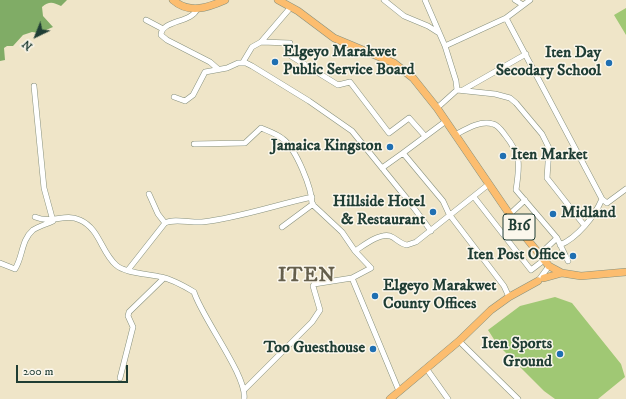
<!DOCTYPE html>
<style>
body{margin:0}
#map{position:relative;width:626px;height:399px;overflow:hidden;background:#efe5c8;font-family:"IM FELL DW Pica",serif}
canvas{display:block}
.north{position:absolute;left:16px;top:16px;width:40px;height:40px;-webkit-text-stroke:3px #fbf7ec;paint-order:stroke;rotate:223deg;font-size:11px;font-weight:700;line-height:16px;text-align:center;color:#1f3d34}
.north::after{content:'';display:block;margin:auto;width:14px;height:18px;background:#1f3d34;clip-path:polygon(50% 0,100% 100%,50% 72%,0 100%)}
.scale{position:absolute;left:16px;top:365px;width:112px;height:18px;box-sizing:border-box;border:2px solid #1f3d34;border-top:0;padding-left:5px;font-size:12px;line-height:14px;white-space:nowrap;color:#1f3d34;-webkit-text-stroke:3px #fbf7ec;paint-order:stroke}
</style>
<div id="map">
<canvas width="626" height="399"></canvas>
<div class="north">N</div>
<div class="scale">200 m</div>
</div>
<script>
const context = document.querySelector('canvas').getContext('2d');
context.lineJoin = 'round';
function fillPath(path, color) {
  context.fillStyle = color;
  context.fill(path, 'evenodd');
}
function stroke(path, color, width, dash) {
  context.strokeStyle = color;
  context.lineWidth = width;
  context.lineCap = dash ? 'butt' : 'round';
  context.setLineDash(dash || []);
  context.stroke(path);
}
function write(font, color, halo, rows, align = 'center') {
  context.font = font + ' "IM FELL DW Pica",serif';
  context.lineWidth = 3;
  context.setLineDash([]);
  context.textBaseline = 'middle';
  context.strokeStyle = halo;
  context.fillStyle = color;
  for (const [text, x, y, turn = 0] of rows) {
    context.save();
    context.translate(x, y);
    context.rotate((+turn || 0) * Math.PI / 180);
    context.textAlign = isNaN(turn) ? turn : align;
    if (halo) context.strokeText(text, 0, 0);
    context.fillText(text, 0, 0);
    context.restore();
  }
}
const green = new Path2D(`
 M626,8V35L614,15Z
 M555,297L572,303L621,364L625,377L598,399H555L544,391L497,344L488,330L520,306Z`);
const forest = new Path2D(`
 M0,0H67L61,6C53,2 49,1 42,7L43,16L53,27L39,33L32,32L23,35L13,46H7L4,48L5,60L0,61Z`);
const minor = new Path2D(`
 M384,0L404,16L428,26L439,33
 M425,0L445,46
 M515,0L523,5
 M197,9C192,23 161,20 161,35L167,40L210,62L218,69
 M506,18L602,199C595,216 577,238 560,245
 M146,20L163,29
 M261,42L290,43L291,56L338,85L350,82L389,133L409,118L425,136
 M243,62L252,47L261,42L291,7
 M457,90L495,94L510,98L516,103L542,134L549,148L547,178L584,225
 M463,90L526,54
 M174,97L185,101L193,95L205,72L227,68L238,63H246L252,66L309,101L352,131L408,200L431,231
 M437,108L457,90L456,81L445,46L506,18L530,0
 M446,121L403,153L443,201L449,214L504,286L509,297
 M455,135C466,129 480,120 493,124C498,125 502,131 505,135C521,155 520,164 516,190L557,238L568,261
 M194,144L245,143L261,128C268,131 277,134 283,139C296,149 312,188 312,204L342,232L355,251C363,246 379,233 390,236C396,238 400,244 407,245L416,242L489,184
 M382,168L403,153
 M149,194L158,214L165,223C174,218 191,223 202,222C239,218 275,205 312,197
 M474,197L531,270L544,260
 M602,199L607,203L626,189
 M510,214L525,200
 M35,217C53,224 64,213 80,220C100,229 101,252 116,265C124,273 149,274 161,277C172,279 184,286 194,292C202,318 248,377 244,399
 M282,227L313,204
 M505,236L518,226
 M539,255L557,238
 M0,263L15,269C23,257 21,240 33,230C39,226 47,224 53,221L44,188L34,86
 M128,270L165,223
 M352,278L371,268L355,251
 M538,281L549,266
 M459,341L518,399
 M426,368L448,399
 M120,378L133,327L128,316L129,312L164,278
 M244,390L312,322L320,310L313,286L314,284L352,278L399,391`);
const major = new Path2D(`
 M173,0C189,14 207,8 225,0
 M278,0L298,11L334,38L394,63L413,78L437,108L523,234L549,266L562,273L581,276L626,272
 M544,278L562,273
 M390,399L459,341L491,310L509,297L538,281`);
const markers = [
 [275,62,4,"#1f6fb2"],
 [609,63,4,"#1f6fb2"],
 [390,147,4,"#1f6fb2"],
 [503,156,4,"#1f6fb2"],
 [433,212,4,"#1f6fb2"],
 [553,214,4,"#1f6fb2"],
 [573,256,4,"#1f6fb2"],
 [375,296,4,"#1f6fb2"],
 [373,349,4,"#1f6fb2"],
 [560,354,4,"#1f6fb2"]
];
const shields = [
 [519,227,32]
];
const shieldNames = [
 ["B16",519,227]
];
const poiNames = [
 ["Elgeyo Marakwet",283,53,"left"],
 ["Public Service Board",283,71,"left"],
 ["Iten Day",601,54],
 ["Secodary School",601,72],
 ["Jamaica Kingston",382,147],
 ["Iten Market",511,156,"left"],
 ["Hillside Hotel",425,203],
 ["& Restaurant",425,221],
 ["Midland",561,214,"left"],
 ["Iten Post Office",565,256],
 ["Elgeyo Marakwet",383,287,"left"],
 ["County Offices",383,305,"left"],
 ["Iten Sports",552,345],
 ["Ground",552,363],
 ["Too Guesthouse",365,349]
];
const districtNames = [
 ["ITEN",307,277]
];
fillPath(green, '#a0c874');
fillPath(forest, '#80ac66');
stroke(minor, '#87917e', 6);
stroke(major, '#87917e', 8);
stroke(minor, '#fff', 5);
stroke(major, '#fcbd6f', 7);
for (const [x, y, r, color] of markers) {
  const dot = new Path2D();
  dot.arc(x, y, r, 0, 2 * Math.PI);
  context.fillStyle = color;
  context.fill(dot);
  stroke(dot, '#fbf7ec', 1.5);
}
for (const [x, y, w] of shields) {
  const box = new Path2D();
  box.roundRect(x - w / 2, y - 13, w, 26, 3);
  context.fillStyle = '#fbf7ec';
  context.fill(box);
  stroke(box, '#1f3d34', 1);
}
write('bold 15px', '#1f3d34', null, shieldNames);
write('bold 16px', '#1f3d34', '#fbf7ec', poiNames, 'right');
context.letterSpacing = '1px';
write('bold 20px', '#655f4c', '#fbf7ec', districtNames);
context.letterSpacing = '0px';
</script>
